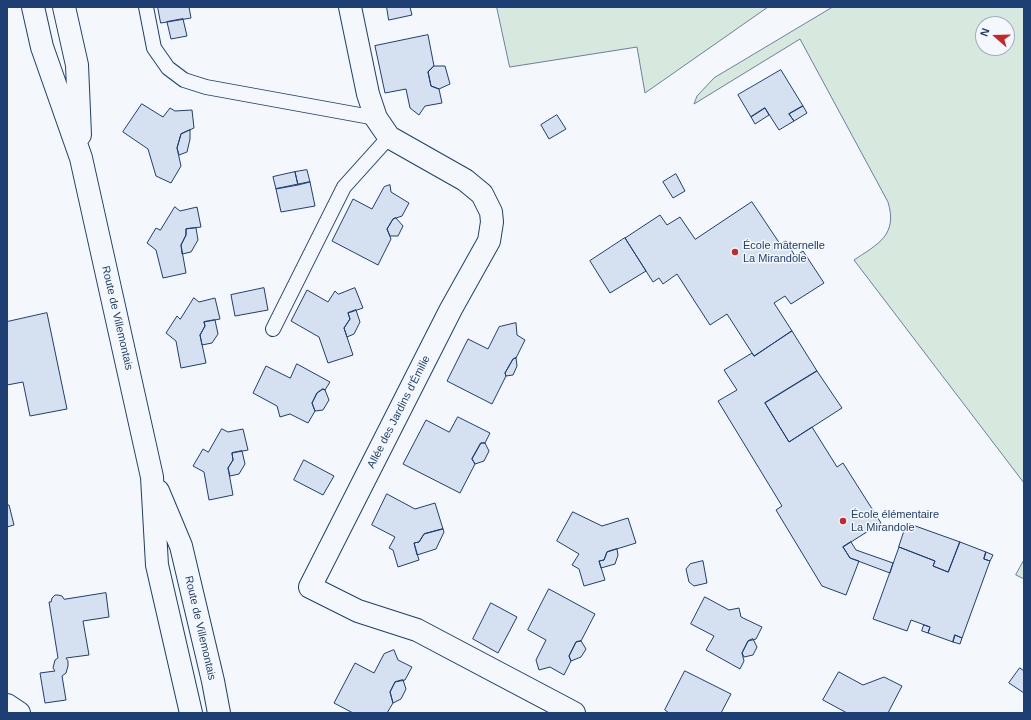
<!DOCTYPE html>
<meta charset="utf-8">
<style>
body{margin:0}
#map{position:relative;width:1031px;height:720px;overflow:hidden;background:#f4f7fb;font-family:Arial,sans-serif}
canvas{display:block}
.frame{position:absolute;inset:0;border:8px solid #1d3f73;pointer-events:none}
.north{position:absolute;left:975px;top:16px;width:40px;height:40px;box-sizing:border-box;background:#f4f7fb;border:1px solid #9eadc5;border-radius:50%;rotate:290deg;font-size:11px;font-weight:700;line-height:16px;text-align:center;color:#1d3f73}
.north::after{content:'';display:block;margin:auto;width:14px;height:18px;background:#c62828;clip-path:polygon(50% 0,100% 100%,50% 72%,0 100%)}
</style>
<div id="map">
<canvas width="1031" height="720"></canvas>
<div class="frame"></div>
<div class="north">N</div>
</div>
<script>
const context = document.querySelector('canvas').getContext('2d');
context.lineJoin = 'round';
function fillPath(path, color) {
  context.fillStyle = color;
  context.fill(path, 'evenodd');
}
function stroke(path, color, width, dash) {
  context.strokeStyle = color;
  context.lineWidth = width;
  context.lineCap = dash ? 'butt' : 'round';
  context.setLineDash(dash || []);
  context.stroke(path);
}
function write(font, color, halo, rows, align = 'center') {
  context.font = font + ' Arial,sans-serif';
  context.lineWidth = 3;
  context.setLineDash([]);
  context.textBaseline = 'middle';
  context.strokeStyle = halo;
  context.fillStyle = color;
  for (const [text, x, y, turn = 0] of rows) {
    context.save();
    context.translate(x, y);
    context.rotate((+turn || 0) * Math.PI / 180);
    context.textAlign = isNaN(turn) ? turn : align;
    if (halo) context.strokeText(text, 0, 0);
    context.fillText(text, 0, 0);
    context.restore();
  }
}
const green = new Path2D(`
 M497,7H768L645,93L637,47L510,67Z
 M833,7H1024V483L854,260C878,244 898,235 888,202L800,39L694,104L697,96L714,78ZM983,24H1007V48H983Z
 M1024,560V579L1016,575Z`);
const building = new Path2D(`
 M158,7H189L191,18L161,23Z
 M387,7H410L412,15L389,20Z
 M183,19L187,36L171,39L167,22Z
 M428,35L434,66L428,72L431,86L439,89L442,103L425,106L419,115L410,108L406,89L385,93L375,46Z
 M434,66H445L450,84L439,89L431,86L428,72Z
 M781,70L803,106L789,114L794,121L779,130L765,108L751,117L738,95Z
 M142,104L163,117L170,108L175,111L192,110L194,128L181,134L177,148L181,166L171,183L156,176L148,149L123,132Z
 M803,106L807,113L794,121L789,114Z
 M765,108L769,115L755,124L751,117Z
 M557,115L566,129L549,139L541,125Z
 M190,130V139L187,152L179,155L177,148L181,134Z
 M307,170L310,182L298,185L295,172Z
 M295,172L298,185L276,189L273,177Z
 M676,174L685,191L673,198L663,182Z
 M310,182L315,206L281,212L276,189Z
 M390,185L391,192L409,203L402,216L393,219L387,229L391,239L378,265L332,241L353,199L372,209L384,187Z
 M752,202L780,244L786,241L795,256L803,251L824,283L791,304L785,296L774,303L792,331L754,356L727,314L710,325L677,274L663,284L659,278L653,282L625,238L660,215L667,225L680,217L695,239Z
 M175,207L180,211L197,207L201,227L186,229V235L181,245L186,273L163,278L156,250L147,243L156,228L160,230Z
 M396,218L403,226L398,236H390L387,229L393,219Z
 M196,228L198,240L191,252L182,254L181,245L186,235V229Z
 M625,238L646,271L610,293L590,261Z
 M264,288L268,310L235,316L231,295Z
 M355,288L363,308L348,313L350,319L344,328L353,355L328,363L319,337L291,321L307,290L328,302L335,291L338,294Z
 M194,298L199,302L215,298L220,319L204,322L205,326L200,335L206,363L181,368L176,341L166,333L177,316L180,319Z
 M356,310L360,322L354,334L347,337L344,328L350,319L348,313Z
 M47,313L67,409L30,416L23,382L7,385V322Z
 M215,320L218,334L212,343L202,345L200,335L205,326L204,322Z
 M516,323L517,335L525,340L516,358L513,359L505,373L506,376L492,404L447,381L468,339L488,349L499,327Z
 M792,331L817,371L765,403L789,442L812,427L837,467L843,463L881,523L843,547L850,558L859,561L846,595L822,586L776,510L782,506L718,401L737,390L724,370L752,353L754,356Z
 M516,358L517,366L513,375L506,376L505,373L513,359Z
 M297,364L330,382L325,390L323,389L317,393L312,403L315,411L308,423L290,414L280,417L277,406L253,393L266,366L290,378Z
 M817,371L842,408L789,442L765,403Z
 M323,389L325,390L329,400L323,410L315,411L312,403L317,393Z
 M458,417L490,433L485,443H481L472,459L475,464L460,493L403,464L426,420L449,432Z
 M222,429L228,432L243,429L248,450L232,453L233,460L228,468L233,495L209,500L204,472L193,466L203,449L208,452Z
 M481,443H485L489,451L484,461L475,464L472,459Z
 M242,451L245,464L239,474L230,476L228,468L233,460L232,453Z
 M304,460L334,476L323,495L294,480Z
 M387,494L415,509L435,503L443,529L424,534L419,542L414,543L419,560L398,567L393,550L389,548L395,537L372,525Z
 M7,505H9L14,525L7,527Z
 M573,512L602,526L628,518L636,543L607,552L604,560L599,561L605,580L584,586L579,569L572,565L579,554L557,541Z
 M907,523L960,542L948,572L933,566L935,561L899,547Z
 M443,529L444,532L436,549L417,555L414,543L419,542L424,534Z
 M851,542L856,550L893,563L890,573L850,558L843,547Z
 M960,542L986,552L984,559L990,561L962,638L955,635L953,642L928,633L930,627L911,620L907,631L873,619L899,547L935,561L933,566L948,572Z
 M617,549L618,555L615,564L601,568L599,561L604,560L607,552Z
 M986,552L993,555L990,561L984,559Z
 M703,561L707,583L694,586L689,582L686,569L690,564Z
 M549,589L595,614L581,641L576,642L569,656L571,661L564,675L550,667L539,670L536,660L546,640L528,630Z
 M106,593L109,617L83,621L89,655L66,658L68,661V666L66,673L62,676L66,700L45,703L40,673L55,671L53,668L55,660L58,658L49,602H51L52,598L55,595H58L62,596L64,599Z
 M705,597L729,610L739,608L741,617L762,627L756,639L748,641L742,653L744,661L740,669L706,650L714,636L691,624Z
 M491,603L517,617L498,653L473,639Z
 M924,625L930,627L928,633L922,631Z
 M955,635L962,638L960,644L953,642Z
 M753,639L757,647L753,655L744,657L742,653L748,641Z
 M581,641L586,649L581,657L571,661L569,656L576,642Z
 M394,650L398,660L412,667L405,680L395,682L390,692L393,703L387,713H353L334,703L355,663L374,673L384,654Z
 M1020,668L1024,671V693L1009,683Z
 M685,671L731,694L721,713H669L665,710Z
 M839,672L863,685L884,677L902,686L888,713H847L823,700Z
 M403,680L406,689L401,699L393,703L390,692L395,682Z`);
const lane = new Path2D(`
 M146,7L154,48L168,68L184,80L206,87L376,118
 M273,329L344,187L389,137`);
const street = new Path2D(`
 M350,7L368,94L376,118L389,137L465,180L482,194L491,212L492,222L489,241L451,309L310,587L358,611L417,630L574,713
 M7,705L19,713`);
const primary = new Path2D(`
 M33,7L42,47L81,158L152,477L157,565L191,713
 M64,7L77,65L80,135
 M158,491L181,546L213,681L219,713`);
const markers = [
 [735,252,4,"#c62828"],
 [843,521,4,"#c62828"]
];
const poiNames = [
 ["École maternelle",743,246],
 ["La Mirandole",743,259],
 ["École élémentaire",851,515],
 ["La Mirandole",851,528]
];
const streetNames = [
 ["Route de Villemontais",117,318,77],
 ["Allée des Jardins d'Émilie",399,412,-63],
 ["Route de Villemontais",200,628,77]
];
fillPath(green, '#d7e8df');
stroke(green, '#687fa3', 1);
fillPath(building, '#d5e0f0');
stroke(building, '#1d3f73', 1);
stroke(lane, '#1d3f73', 16);
stroke(street, '#1d3f73', 24);
stroke(primary, '#1d3f73', 24);
stroke(lane, '#f4f7fb', 14);
stroke(street, '#f4f7fb', 22);
stroke(primary, '#f4f7fb', 22);
for (const [x, y, r, color] of markers) {
  const dot = new Path2D();
  dot.arc(x, y, r, 0, 2 * Math.PI);
  context.fillStyle = color;
  context.fill(dot);
  stroke(dot, '#f4f7fb', 1.5);
}
write('11px', '#1d3f73', '#f4f7fb', poiNames, 'left');
write('11px', '#1d3f73', '#f4f7fb', streetNames);
</script>
